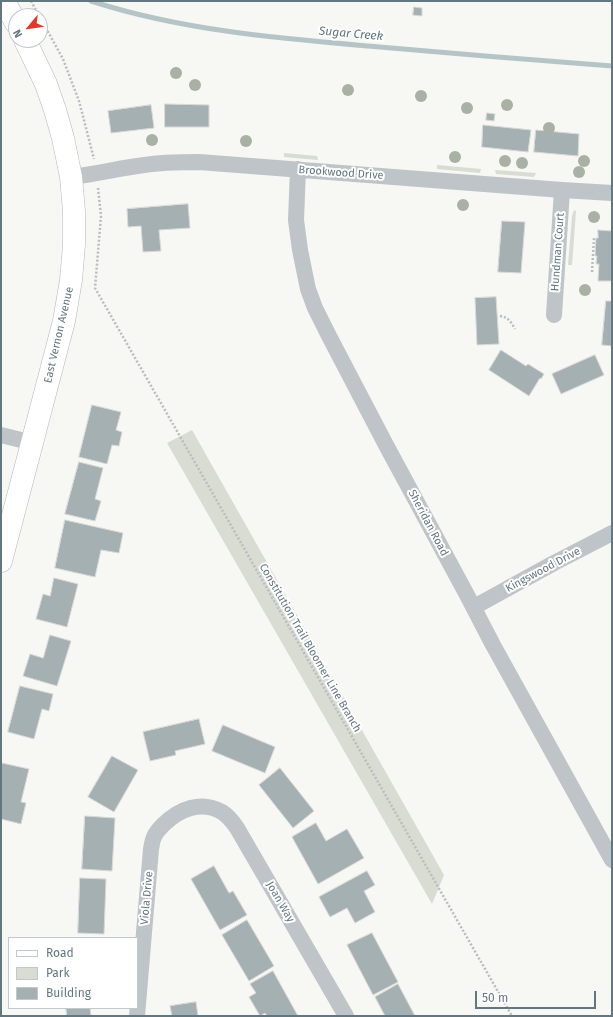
<!DOCTYPE html>
<style>
body{margin:0}
#map{position:relative;width:613px;height:1017px;overflow:hidden;background:#f7f7f4;font-family:"Fira Sans",sans-serif}
canvas{display:block}
.frame{position:absolute;inset:0;border:2px solid #62777f;pointer-events:none}
.legend{position:absolute;left:8px;top:937px;width:130px;height:72px;box-sizing:border-box;background:#fff;border:1px solid #c0c9cc;margin:0;padding:5px 7px;list-style:none;font-size:12px;color:#62777f}
.legend li{display:flex;align-items:center;gap:8px;height:20px}
.legend b{width:20px;border:1px solid #c0c9cc}
.north{position:absolute;left:8px;top:8px;width:40px;height:40px;box-sizing:border-box;background:#fff;border:1px solid #c0c9cc;border-radius:50%;rotate:241deg;font-size:11px;font-weight:700;line-height:16px;text-align:center;color:#62777f}
.north::after{content:'';display:block;margin:auto;width:14px;height:18px;background:#e33728;clip-path:polygon(50% 0,100% 100%,50% 72%,0 100%)}
.scale{position:absolute;left:475px;top:991px;width:121px;height:18px;box-sizing:border-box;border:2px solid #62777f;border-top:0;padding-left:5px;font-size:12px;line-height:14px;white-space:nowrap;color:#62777f;-webkit-text-stroke:3px #fff;paint-order:stroke}
</style>
<div id="map">
<canvas width="613" height="1017"></canvas>
<div class="frame"></div>
<ul class="legend">
<li><b style="height:5px;background:#fff"></b>Road</li>
<li><b style="height:11px;background:#d8dcd3"></b>Park</li>
<li><b style="height:11px;background:#a5b0b3"></b>Building</li>
</ul>
<div class="north">N</div>
<div class="scale">50 m</div>
</div>
<script>
const context = document.querySelector('canvas').getContext('2d');
context.lineJoin = 'round';
function fillPath(path, color) {
  context.fillStyle = color;
  context.fill(path, 'evenodd');
}
function stroke(path, color, width, dash) {
  context.strokeStyle = color;
  context.lineWidth = width;
  context.lineCap = dash ? 'butt' : 'round';
  context.setLineDash(dash || []);
  context.stroke(path);
}
function write(font, color, halo, rows, align = 'center') {
  context.font = font + ' "Fira Sans",sans-serif';
  context.lineWidth = 4;
  context.setLineDash([]);
  context.textBaseline = 'middle';
  context.strokeStyle = halo;
  context.fillStyle = color;
  for (const [text, x, y, turn = 0] of rows) {
    context.save();
    context.translate(x, y);
    context.rotate((+turn || 0) * Math.PI / 180);
    context.textAlign = isNaN(turn) ? turn : align;
    if (halo) context.strokeText(text, 0, 0);
    context.fillText(text, 0, 0);
    context.restore();
  }
}
const green = new Path2D(`
 M284,153L317,156L318,160L284,157Z
 M437,165L481,169L480,173L437,169Z
 M495,170L536,173L534,177L496,174Z
 M574,210L576,211L572,265H568L572,216Z
 M192,430L444,875L432,904L167,443Z`);
const stream = new Path2D(`
 M91,1C181,30 275,38 368,46C449,53 531,60 612,66`);
const building = new Path2D(`
 M414,7L422,8V16L413,15Z
 M165,104L209,105V127H165Z
 M151,105L154,128L111,133L108,111Z
 M487,113L495,114L494,121L486,120Z
 M483,125L531,130L528,152L482,147Z
 M536,130L579,134L578,156L534,152Z
 M188,204L190,228L159,230L161,251L143,252L141,226L128,227L127,209Z
 M502,221L525,222L521,273L498,272Z
 M598,230L612,231V281H598L599,264H596L597,256H595L596,238H598Z
 M496,297L499,344L477,345L475,298Z
 M606,301H612V346L602,345Z
 M501,350L526,366L528,364L544,374L541,379L540,378L529,396L489,370Z
 M595,355L604,375L561,394L552,374Z
 M92,405L121,412L116,430L122,432L119,446L112,445L107,464L79,457Z
 M79,462L103,468L95,499L101,501L95,521L65,514Z
 M65,520L123,533L119,553L101,550L95,577L55,568Z
 M54,578L78,584L67,627L36,619L43,594L50,596Z
 M50,635L71,641L57,686L23,676L30,654L43,658Z
 M20,686L53,694L49,711L42,709L34,739L8,732Z
 M199,719L205,744L175,751L176,755L150,761L143,732Z
 M223,725L275,747L265,773L212,751Z
 M112,756L138,770L114,812L88,797Z
 M2,763L29,769L21,802L26,803L21,824L1,819Z
 M280,768L314,811L293,828L259,785Z
 M85,816L115,818L112,871L82,869Z
 M316,823L326,841L347,829L364,858L318,884L292,837Z
 M214,866L229,893L233,891L247,915L220,930L191,879Z
 M367,871L375,885L364,891L375,912L355,923L347,908L330,917L319,897Z
 M80,878L106,879L104,934L78,933Z
 M247,920L274,966L249,981L222,935Z
 M372,933L398,982L373,995L347,945Z
 M273,971L298,1016H267L265,1013L260,1016L249,997L256,993L250,984Z
 M398,984L415,1016H385L375,997Z
 M196,1002L198,1016H172L170,1006Z
 M66,1008H90L91,1016H67Z`);
const path = new Path2D(`
 M31,1L39,16
 M40,17L63,59L79,101L94,159
 M98,188L101,216L95,288L512,1016
 M592,272L594,238
 M500,316C508,317 511,322 515,329`);
const street = new Path2D(`
 M298,169L296,220L300,250L308,289L315,308L329,336L386,445L467,595L493,645L612,860
 M71,177C96,174 120,168 144,165C162,162 181,162 199,162L562,190L612,193
 M554,315L562,190
 M1,435L33,443
 M474,607L554,563L612,533
 M137,1016L151,849C152,845 152,841 154,837C156,832 160,828 163,825C179,809 201,800 222,812C228,816 233,822 237,828L346,1016`);
const secondary = new Path2D(`
 M4,1L16,23
 M1,561L64,321L71,280L74,245V211L71,177L63,138L55,110L46,84L25,40`);
const trees = [
 [176,73],
 [195,85],
 [348,90],
 [421,96],
 [507,105],
 [467,108],
 [549,128],
 [152,140],
 [246,141],
 [455,157],
 [505,161],
 [584,161],
 [522,163],
 [579,172],
 [463,205],
 [594,217],
 [585,290]
];
const streetNames = [
 ["Brookwood Drive",341,173,4],
 ["Hundman Court",558,252,-86],
 ["East Vernon Avenue",59,335,-77],
 ["Sheridan Road",428,523,62],
 ["Kingswood Drive",543,570,-28],
 ["Constitution Trail Bloomer Line Branch",310,648,60],
 ["Viola Drive",147,898,-85],
 ["Joan Way",280,902,60]
];
const waterNames = [
 ["Sugar Creek",351,34,5]
];
fillPath(green, '#d8dcd3');
stroke(stream, '#b5c5c7', 5);
fillPath(building, '#a5b0b3');
stroke(building, '#d9d8d6', 1);
stroke(secondary, '#b0b8bb', 23);
stroke(path, '#b8bdbf', 2.5, [2, 2]);
stroke(street, '#bec4c7', 16);
stroke(secondary, '#fff', 22);
context.fillStyle = '#a8b1a3';
for (const [x, y] of trees) {
  context.beginPath();
  context.arc(x, y, 6, 0, 2 * Math.PI);
  context.fill();
}
write('11px', '#62777f', '#fff', streetNames);
write('italic 12px', '#5d767a', '#fff', waterNames);
</script>
